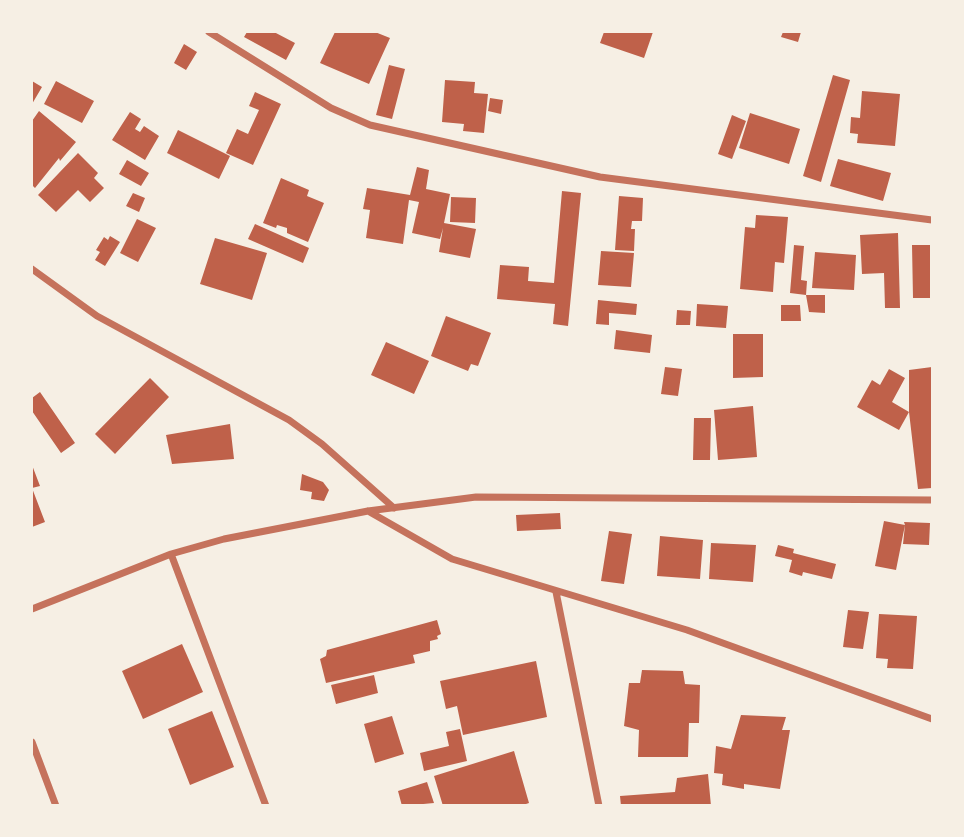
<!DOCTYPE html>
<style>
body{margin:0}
#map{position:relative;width:964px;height:837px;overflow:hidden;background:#f6efe4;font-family:Overpass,sans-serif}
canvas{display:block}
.frame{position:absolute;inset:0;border:33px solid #f6efe4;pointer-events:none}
</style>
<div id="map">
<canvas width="964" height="837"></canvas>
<div class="frame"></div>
</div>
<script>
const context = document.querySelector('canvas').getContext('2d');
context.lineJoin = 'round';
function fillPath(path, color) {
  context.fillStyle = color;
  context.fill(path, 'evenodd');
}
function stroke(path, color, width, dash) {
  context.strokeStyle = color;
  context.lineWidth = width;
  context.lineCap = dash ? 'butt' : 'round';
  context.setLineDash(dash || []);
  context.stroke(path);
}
const building = new Path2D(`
 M247,32H274L295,43L286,60L244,37Z
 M335,32H375L390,38L369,84L320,63Z
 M604,32H653L644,58L600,43Z
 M783,32H801L798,42L781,37Z
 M184,44L197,52L186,70L174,63Z
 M389,65L405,69L392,119L376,115Z
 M833,75L850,80L821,182L803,176Z
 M445,80L475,82L474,93L488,94L484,133L463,131L464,124L442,122Z
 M32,81L42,87L32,104Z
 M56,81L94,101L82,123L44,104Z
 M862,91L900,94L895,146L857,143L858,134L850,133L851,117L860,118Z
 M255,92L281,104L253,165L226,153L237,129L248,134L259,110L249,106Z
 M490,98L503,100L501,114L488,111Z
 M39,111L76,142L60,161L59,158L35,188L32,185V121Z
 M130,112L141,119L135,129L140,132L144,126L159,136L145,160L112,140Z
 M750,113L800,129L789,164L739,148Z
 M732,115L746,121L732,159L718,154Z
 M178,130L230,156L219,179L167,153Z
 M78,153L98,173L94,178L104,188L90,202L78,190L56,212L38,195Z
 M838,159L891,173L883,201L830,186Z
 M127,160L149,173L141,186L119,174Z
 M417,167L429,170L426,189L450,194L444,223L476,229L470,258L439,252L443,228L440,239L412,233L419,202L409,200L403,244L366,238L370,210L363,209L367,188L410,195Z
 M281,178L309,190L307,196L324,203L308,242L287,233V228L277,225L276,228L263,223Z
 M562,191L581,193L568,326L553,324L555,304L497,299L500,265L529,267L528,281L554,283Z
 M133,193L145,198L139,212L126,206Z
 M619,196L643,198L642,221H632L631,229H635L634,251L615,250Z
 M451,197L476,198L475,223L450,222Z
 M756,215L788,217L784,263L775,262L773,292L740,289L745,227L755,228Z
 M137,219L156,228L138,262L120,253Z
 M255,224L309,248L303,263L248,239Z
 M898,233L900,308H885L884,273L862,274L860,235Z
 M110,236L120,242L105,266L95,260L100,252L96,250L104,237L108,240Z
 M215,238L267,253L252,300L200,284Z
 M794,245L804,246L801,280L807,281L806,295L790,293Z
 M912,245H930V298H913Z
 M601,251L634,253L631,287L598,285Z
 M815,252L856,255L854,290L812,288Z
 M806,295H825V313L809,312Z
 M598,300L637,304L636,315L609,313V325L596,324Z
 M697,304L728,306L726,328L696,326Z
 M781,305H800L801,321H781Z
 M677,310L691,311L690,325H676Z
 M446,316L491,333L478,366L471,364L468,371L431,356Z
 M616,330L652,335L650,353L614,349Z
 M733,334H763V377L733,378Z
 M386,342L429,361L414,394L371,375Z
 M665,367L682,369L678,396L661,394Z
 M932,367V488L918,489L909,412V370Z
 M889,369L905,378L892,402L909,412L899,430L857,407L872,380L880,385Z
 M150,378L169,397L115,454L95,434Z
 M40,392L75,443L61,453L32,411V398Z
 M753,406L757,457L718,460L714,410Z
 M694,418H711L710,460H693Z
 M230,424L234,459L172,464L166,435Z
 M32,465L40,486L32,488L45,522L32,527Z
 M302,474L323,482L329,490L324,501L311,499L312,492L300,490Z
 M560,513L561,529L517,531L516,515Z
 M884,521L905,525L904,522L930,523L929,545L903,544L905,525L896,570L875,566Z
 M609,531L632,534L624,584L601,581Z
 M660,536L703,540L700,579L657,576Z
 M711,543L756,545L753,582L709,579Z
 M778,545L794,549L793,553L836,564L832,579L803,572L802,576L789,572L792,560L775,556Z
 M848,610L869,612L863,649L843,647Z
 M879,614L917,616L913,669L887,668L888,659L876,658Z
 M437,620L441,634L437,636L438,639L430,641V651L413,655L415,663L326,683L320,659L326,656L327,650Z
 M182,644L203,692L143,719L122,671Z
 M536,661L547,717L463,735L457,706L446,709L440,681Z
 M642,670L683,671L685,684L700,685L699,723H689L688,757H638L639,730L624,726L629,683H640Z
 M374,675L378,693L336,704L331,685Z
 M212,711L234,767L190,785L168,729Z
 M741,715L786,717L782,730H790L780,789L744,784V789L722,785L723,774L714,773L716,746L731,749Z
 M392,716L404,754L375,763L364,724Z
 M460,729L467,761L424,771L420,753L449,746L446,732Z
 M514,751L529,803L520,806H443L434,776Z
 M708,774L711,806H621L620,796L675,792L677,778Z
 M427,782L434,803L402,806L398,791Z`);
const minor = new Path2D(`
 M209,32L331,108L370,125L600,177L932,220
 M32,269L97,316L289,420L322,444L394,508
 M368,511L452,559L687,630L932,719
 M171,554L266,806
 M556,592L599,806
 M32,609L171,554L224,539L368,511L476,497L932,500
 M32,742L56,806`);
fillPath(building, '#bf614a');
stroke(minor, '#c5725c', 7);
</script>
